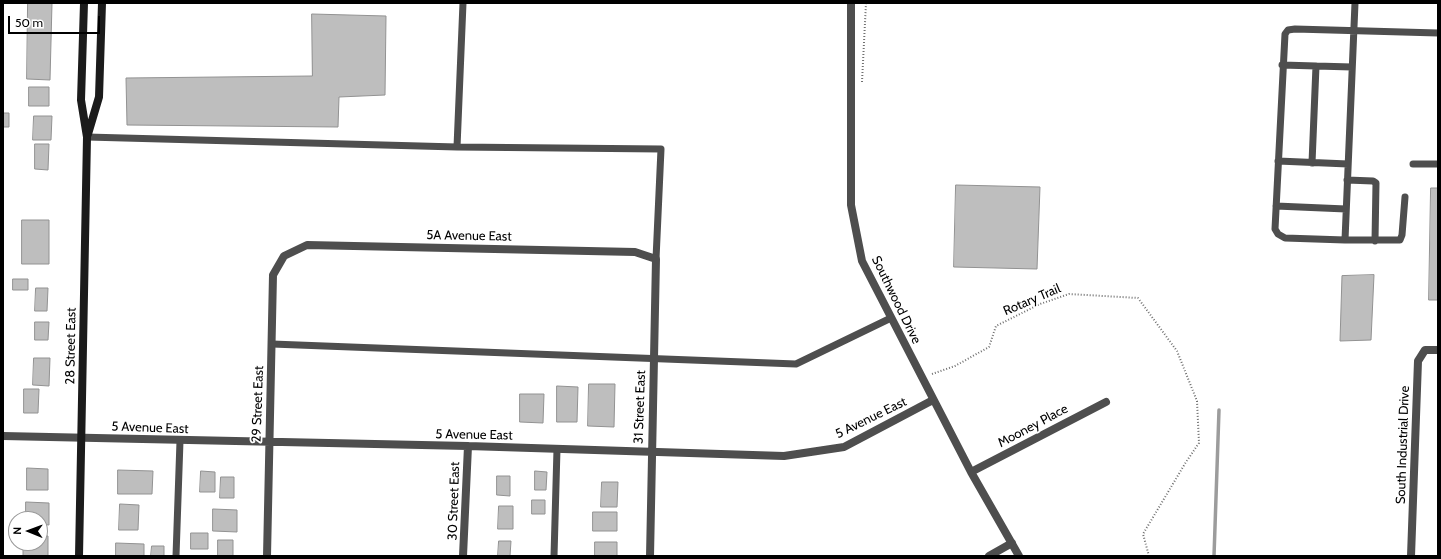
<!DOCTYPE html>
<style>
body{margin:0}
#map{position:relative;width:1441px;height:559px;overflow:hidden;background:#fff;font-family:Cabin,sans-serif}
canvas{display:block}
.frame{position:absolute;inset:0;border:4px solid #000;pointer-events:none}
.north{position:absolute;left:8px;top:511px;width:40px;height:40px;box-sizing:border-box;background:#fff;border:1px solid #999;border-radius:50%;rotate:271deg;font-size:11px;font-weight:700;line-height:16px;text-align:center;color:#000}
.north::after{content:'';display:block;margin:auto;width:14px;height:18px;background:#000;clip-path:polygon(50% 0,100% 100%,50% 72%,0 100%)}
.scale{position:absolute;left:8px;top:16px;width:92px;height:18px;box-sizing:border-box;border:2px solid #000;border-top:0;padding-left:5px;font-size:12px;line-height:14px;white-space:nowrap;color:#000;-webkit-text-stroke:3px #fff;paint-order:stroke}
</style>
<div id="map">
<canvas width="1441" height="559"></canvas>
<div class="frame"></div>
<div class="north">N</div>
<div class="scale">50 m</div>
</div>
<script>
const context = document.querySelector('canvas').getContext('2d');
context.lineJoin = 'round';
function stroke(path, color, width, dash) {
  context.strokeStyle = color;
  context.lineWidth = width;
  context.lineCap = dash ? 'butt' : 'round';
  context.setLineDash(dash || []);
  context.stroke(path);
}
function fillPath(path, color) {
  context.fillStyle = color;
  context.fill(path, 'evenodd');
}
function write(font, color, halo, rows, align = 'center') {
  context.font = font + ' Cabin,sans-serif';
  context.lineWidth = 3.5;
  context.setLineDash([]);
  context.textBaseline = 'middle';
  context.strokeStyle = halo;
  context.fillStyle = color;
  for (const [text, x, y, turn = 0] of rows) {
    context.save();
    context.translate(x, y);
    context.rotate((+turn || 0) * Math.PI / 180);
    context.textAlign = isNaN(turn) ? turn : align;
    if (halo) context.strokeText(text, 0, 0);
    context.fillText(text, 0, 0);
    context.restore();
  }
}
const stream = new Path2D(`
 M1214,556L1219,410`);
const building = new Path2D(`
 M28,3H52L50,80L27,79Z
 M312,14L386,16L385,95L339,97L338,127L127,125L126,78L312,76Z
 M29,87H49V106H29Z
 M3,113H9V127H3Z
 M34,116H52L51,140H33Z
 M35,144H49L48,170L35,169Z
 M956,185L1040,187L1037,269L954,267Z
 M1431,188H1438V300H1429Z
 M22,220H49V264H22Z
 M1374,275L1371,340L1340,341L1342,276Z
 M13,279H28V290H13Z
 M36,288H48L47,311H35Z
 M35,322H49L48,340H35Z
 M34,358H50L49,386L33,385Z
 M589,384H615L614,427L588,426Z
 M557,386L578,387L577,422H557Z
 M24,389H39L38,413H24Z
 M520,394H544L543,423L520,422Z
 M27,468L48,469V490H27Z
 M118,470L153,471L152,494H118Z
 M201,471L215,472V492H200Z
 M535,471L547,472L546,490H535Z
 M497,476H510V496L497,495Z
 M221,477H234V498H220Z
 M602,482H618L617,507H601Z
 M532,500H545V514H532Z
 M26,502L49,503V525L40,524V519H26Z
 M120,504L139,505L138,530H119Z
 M499,506H513V529H498Z
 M213,509L237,510V532L213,531Z
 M593,512H617V531H593Z
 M191,533H208V549H191Z
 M40,535L48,536V556H23V543H40Z
 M218,540H233V556H218Z
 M499,541H511L510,556H498Z
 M595,542H617V556H595Z
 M116,543L144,544V556H116Z
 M152,546H164V556H151Z`);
const path = new Path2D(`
 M862,82L866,3
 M932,374L955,366L989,347L996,326L1040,304L1069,294L1138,298L1177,351L1197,401L1199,443L1186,462L1143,534L1149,556`);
const lane = new Path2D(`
 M1355,3C1351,82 1348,161 1345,240L1285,238L1278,234L1275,229L1285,34L1288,30L1295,29L1438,33
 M1282,65L1316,66L1312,163
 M1316,66L1352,67
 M87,137L457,147L661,149L656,259
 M457,147L463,3
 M1278,161L1348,164
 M1413,164H1438
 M1347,180L1373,181L1376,183L1375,241
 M1276,206L1346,209
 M1345,240H1400L1402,235L1405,197
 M272,344L796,364L891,318
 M176,556L180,441
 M554,556L557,449`);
const street = new Path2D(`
 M851,3V205L862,261L971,472L1019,556
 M3,436L468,446L784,456L844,447L933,400
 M971,472L1106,402
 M267,556L273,275L284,256L307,245L635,252L656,259L650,556
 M463,556L468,446
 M989,556L1012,543
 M1411,556L1418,361L1425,350H1438`);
const secondary = new Path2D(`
 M88,134L99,97L102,3
 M79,556L87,137L81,100L84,3`);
const streetNames = [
 ["5A Avenue East",469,236,1],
 ["Southwood Drive",896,300,64],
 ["Rotary Trail",1032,300,-23],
 ["28 Street East",71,346,-89],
 ["29 Street East",258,404,-88],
 ["31 Street East",640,407,-88],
 ["5 Avenue East",871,418,-26],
 ["Mooney Place",1033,426,-28],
 ["5 Avenue East",150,428,2],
 ["5 Avenue East",474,435,1],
 ["South Industrial Drive",1403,445,-88],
 ["30 Street East",454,501,-88]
];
stroke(stream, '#9c9c9c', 3.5);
fillPath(building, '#bebebe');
stroke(building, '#929292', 1);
stroke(path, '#707070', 2, [1, 2]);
stroke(lane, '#4e4e4e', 7);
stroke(street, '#4e4e4e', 8);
stroke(secondary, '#1b1b1b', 8);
write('13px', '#000', '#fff', streetNames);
</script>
